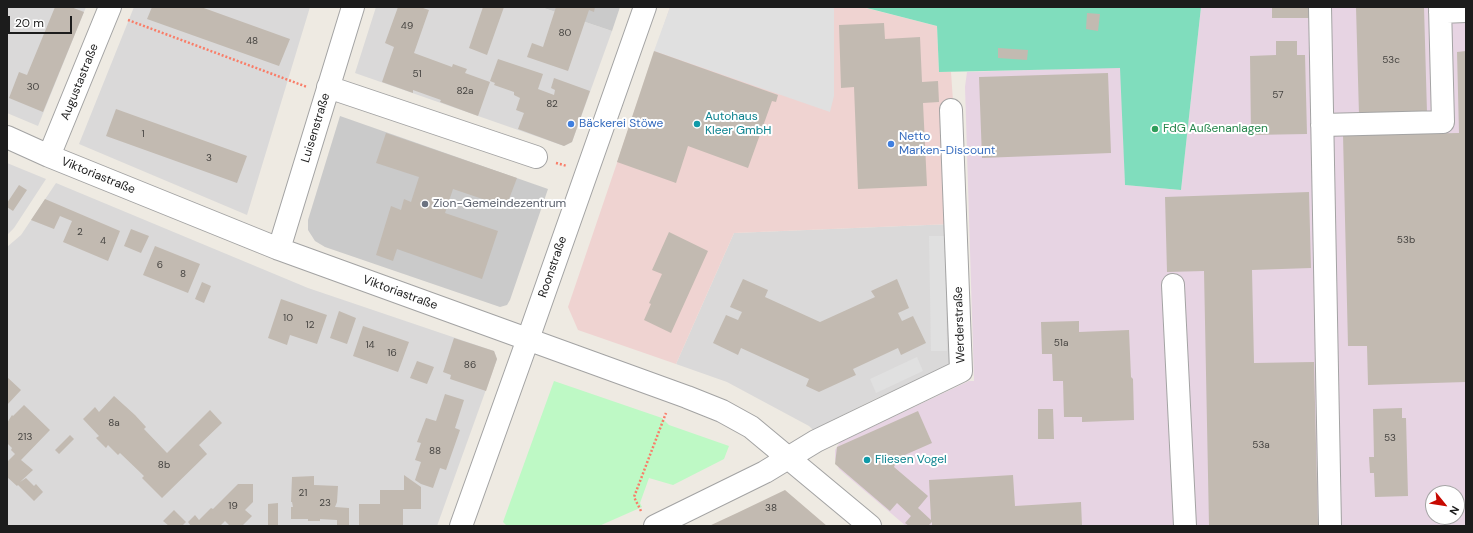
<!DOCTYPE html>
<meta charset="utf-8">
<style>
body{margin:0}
#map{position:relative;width:1473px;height:533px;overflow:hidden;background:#eeeae2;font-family:"DM Sans",sans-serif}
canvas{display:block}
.frame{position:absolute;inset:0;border:8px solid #1c1c1c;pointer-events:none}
.north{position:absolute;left:1425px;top:485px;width:40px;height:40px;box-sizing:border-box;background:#fff;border:1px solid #a4a4a4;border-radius:50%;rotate:120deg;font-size:11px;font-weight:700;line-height:16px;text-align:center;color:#1c1c1c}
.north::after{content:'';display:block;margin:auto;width:14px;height:18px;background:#c70901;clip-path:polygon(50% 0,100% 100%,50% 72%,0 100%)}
.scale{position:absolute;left:8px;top:16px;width:64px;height:18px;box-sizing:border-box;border:2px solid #1c1c1c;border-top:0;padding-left:5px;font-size:12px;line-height:14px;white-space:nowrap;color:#1c1c1c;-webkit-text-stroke:3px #fff;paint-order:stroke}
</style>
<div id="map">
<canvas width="1473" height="533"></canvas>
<div class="frame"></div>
<div class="north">N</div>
<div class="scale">20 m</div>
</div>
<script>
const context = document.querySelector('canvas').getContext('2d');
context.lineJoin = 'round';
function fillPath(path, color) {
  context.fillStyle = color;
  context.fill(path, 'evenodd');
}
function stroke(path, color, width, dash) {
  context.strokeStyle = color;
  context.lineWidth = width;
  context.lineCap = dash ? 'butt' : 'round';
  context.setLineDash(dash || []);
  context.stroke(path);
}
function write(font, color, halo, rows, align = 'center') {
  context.font = font + ' "DM Sans",sans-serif';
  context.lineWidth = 4;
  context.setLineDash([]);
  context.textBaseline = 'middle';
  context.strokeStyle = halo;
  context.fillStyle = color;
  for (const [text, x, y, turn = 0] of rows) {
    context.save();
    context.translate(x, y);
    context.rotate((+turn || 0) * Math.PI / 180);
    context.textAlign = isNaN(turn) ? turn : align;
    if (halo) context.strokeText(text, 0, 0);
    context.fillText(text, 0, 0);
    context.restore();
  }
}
const residential = new Path2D(`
 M7,7H86L38,126L7,113Z
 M134,7H310L247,215L79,144Z
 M376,7H541L612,31L572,142L564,146L355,73Z
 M7,163L46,179L14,228L7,235Z
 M56,183L308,288L494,351L497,359L437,526H7V247L21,235Z
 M951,224V365L875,399L813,430L809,426L727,382L676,364L734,233Z`);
const commercial = new Path2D(`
 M670,7H862L937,26L939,72H951L953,101L951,224L734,233L676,364L578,330L568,307Z`);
const industrial = new Path2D(`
 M1201,7H1466V526H906L839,469L835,459V450L840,442L969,381H974L965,87L967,72L1121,67L1125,185L1181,190ZM1433,493H1457V517H1433Z`);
const religious = new Path2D(`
 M541,7H620L612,31Z
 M340,116L548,189L510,300L507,305L500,307L325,247L315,241L308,230V220Z`);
const park = new Path2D(`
 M554,381L662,418L669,425L729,446L724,459L673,485L649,478L640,503L642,507L599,526H507L503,522Z`);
const pitch = new Path2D(`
 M863,7H1201L1181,190L1125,185L1120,68L939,72L937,26Z`);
const parking = new Path2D(`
 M670,7H834V96L830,112L654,51Z
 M929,236H945L947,351H931Z
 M917,357L923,371L876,393L870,379Z`);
const building = new Path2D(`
 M55,7H71L84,12L43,112L9,98L19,72L27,75Z
 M152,7H201L290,39L279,66L147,19Z
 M398,7H420L429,10L414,53L452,67L453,64L467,69L465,73L490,82L478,116L440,102L441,100L413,90V93L382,82L394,47L385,43Z
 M483,7H504L487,55L469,48Z
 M556,7H595L594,12L589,10L568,71L527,57L532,43L543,47Z
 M1272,7H1314V18H1272Z
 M1356,7H1424L1427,113L1359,115Z
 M1087,13L1100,14L1098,31L1086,29Z
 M884,23L885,39L920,37L922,82L938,81L939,102L923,103L927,186L858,189L854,87L841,88L839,25Z
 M1276,41H1297V55H1305L1307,134L1251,135L1250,56L1276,55Z
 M998,48L1028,50L1027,60L998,58Z
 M654,51L778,95L776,102L772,101L748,168L688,146L676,183L617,162Z
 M1466,51V382L1368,385L1367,346H1348L1343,135L1459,133L1457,52Z
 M498,59L543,74L538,89L554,95L555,90L551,88L554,78L590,91L572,142L564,146L518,129L524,113L516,110L520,98L514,95V92L494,85L495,83L490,81Z
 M1108,73L1111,153L982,158L979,77Z
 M116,109L247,156L237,183L106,136Z
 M386,133L517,178L506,207L453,189L445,213L498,231L482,279L397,249L393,261L376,255L391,206L401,210L404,199L411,202L419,177L376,163Z
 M19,185L27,190L13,211L7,207V203Z
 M1309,192L1311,268L1252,270L1254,363L1314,362L1318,526H1209L1204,271L1167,272L1165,197Z
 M45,199L120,231L108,261L63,242L72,221L60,216L54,229L31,220Z
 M131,229L149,236L141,253L124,246Z
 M669,232L708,251L671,333L644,320L651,304L649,303L662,274L652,270Z
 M155,246L200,264L188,293L143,275Z
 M743,279L768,290L765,297L820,322L875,297L871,291L897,279L909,308L898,313L902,321L913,316L926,343L901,355L898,348L853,369L856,375L819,392L806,386L809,379L741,348L738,355L713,343L726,315L738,320L742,312L730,307Z
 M202,282L211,286L204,303L195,299Z
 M281,299L327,315L317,344L290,335L287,345L268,338Z
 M339,311L356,318L347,344L330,338Z
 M1079,321V332L1129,330L1131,377L1133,379L1134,420L1082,422V417H1064L1063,381H1053L1052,354H1042L1041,322Z
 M363,326L409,342L398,372L353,356Z
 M454,338L494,351L497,359L486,391L450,379L451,375L443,372Z
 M417,361L434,367L427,384L410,378Z
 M7,377L21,390L7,405Z
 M445,394L464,400L455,428L460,430L446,470L440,468L433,488L421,484L415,480L421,462L415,460L421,443L417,442L426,418L436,421Z
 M114,396L135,415L146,427L144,429L167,453L210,410L222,423L199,445L207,454L162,498L142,478L144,476L120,453L118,455L108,445L106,448L96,438L99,436L83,419L95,407L99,412Z
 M24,405L50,430L21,460L33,470L20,482L26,478L34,486L36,484L43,492L34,501L18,485L17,486L7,477V462L15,454L11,450L12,448L7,443V423L12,415L13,416Z
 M1402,408V418H1406L1408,496L1375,497L1374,474V473H1370L1369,457H1374L1373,409Z
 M1038,409H1053L1054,439H1038Z
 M918,411L932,443L898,458L894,467L928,496L918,508L931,520L929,480L1013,475L1015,506L1081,502L1082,526H932V522L928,526H909L905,523L911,516L897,503L890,511L835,464L837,447Z
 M70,435L74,439L59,454L55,450Z
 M404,475L421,487V509H403V526H359V504H380V490H404Z
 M314,476V485L338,486L337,502L335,507L349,508V526H337V520L320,519V521H308V519H291V507H293L292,502H291L292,477Z
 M238,484H253V502L245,510L252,516L242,526H230L225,521L220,526H191L188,522L195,515L199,520L211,508L213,509Z
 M785,490L827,526H709L737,513Z
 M278,503V525L268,526V504Z
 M174,510L186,522L182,526H169L163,521Z`);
const path = new Path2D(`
 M128,20L307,87
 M556,163L567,166
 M641,511L634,497L666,413`);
const minor = new Path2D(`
 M1320,7L1330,526
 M1440,12L1466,11
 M328,87L536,157
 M1322,125L1443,122L1440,7
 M7,137L49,156L279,249L687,397L722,411L751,427L870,526
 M49,156L110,7
 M279,249L353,7
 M1173,285L1185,526
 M461,526L528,339L645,7
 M655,526L765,472L816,441L961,371L951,110`);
const markers = [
 [571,124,4,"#3f7fe0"],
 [697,124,4,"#0f9aa8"],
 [1155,129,4,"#2e9e5b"],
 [891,144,4,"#3f7fe0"],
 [425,204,4,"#6b7280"],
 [867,460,4,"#0f9aa8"]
];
const numberNames = [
 ["49",407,26],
 ["80",565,33],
 ["48",252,41],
 ["53c",1391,60],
 ["51",417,74],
 ["30",33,87],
 ["82a",465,91],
 ["57",1278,95],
 ["82",552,104],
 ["1",143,134],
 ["3",209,158],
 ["2",80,232],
 ["53b",1406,240],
 ["4",103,241],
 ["6",160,265],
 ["8",183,274],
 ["10",288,318],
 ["12",310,325],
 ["51a",1061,343],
 ["14",370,345],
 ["16",392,353],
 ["86",470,365],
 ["8a",114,423],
 ["213",25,437],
 ["53",1390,438],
 ["53a",1261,445],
 ["88",435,451],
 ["8b",164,465],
 ["21",303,493],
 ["23",325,503],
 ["19",233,506],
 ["38",771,508]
];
const streetNames = [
 ["Augustastraße",80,82,-68],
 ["Luisenstraße",316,128,-73],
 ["Viktoriastraße",98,176,22],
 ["Roonstraße",553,267,-71],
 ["Viktoriastraße",400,293,20],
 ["Werderstraße",960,325,-92]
];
const cultureNames = [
 ["Autohaus",705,117],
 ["Kleer GmbH",705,131],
 ["Fliesen Vogel",875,460]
];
const shopNames = [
 ["Bäckerei Stöwe",579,124],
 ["Netto",899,137],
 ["Marken-Discount",899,151]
];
const leisureNames = [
 ["FdG Außenanlagen",1163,129]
];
const worshipNames = [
 ["Zion-Gemeindezentrum",433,204]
];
fillPath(residential, '#dad9d9');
fillPath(commercial, '#efd3d1');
fillPath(industrial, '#e7d4e3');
fillPath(religious, '#cacaca');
fillPath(park, '#bef9c5');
fillPath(pitch, '#80ddbd');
fillPath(parking, '#e0e0e0');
fillPath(building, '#c2bab1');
stroke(minor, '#a3a3a3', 24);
stroke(path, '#f97d68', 2.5, [2, 2]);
stroke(minor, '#fff', 22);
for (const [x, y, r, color] of markers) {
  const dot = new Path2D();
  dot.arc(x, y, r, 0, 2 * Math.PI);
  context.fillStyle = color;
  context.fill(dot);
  stroke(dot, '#fff', 1.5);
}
write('10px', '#464441', null, numberNames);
write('12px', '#1c1c1c', '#fff', streetNames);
write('12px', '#0d838f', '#fff', cultureNames, 'left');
write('12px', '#366cbe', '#fff', shopNames, 'left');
write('12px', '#27864d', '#fff', leisureNames, 'left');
write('12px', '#5b616d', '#fff', worshipNames, 'left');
</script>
